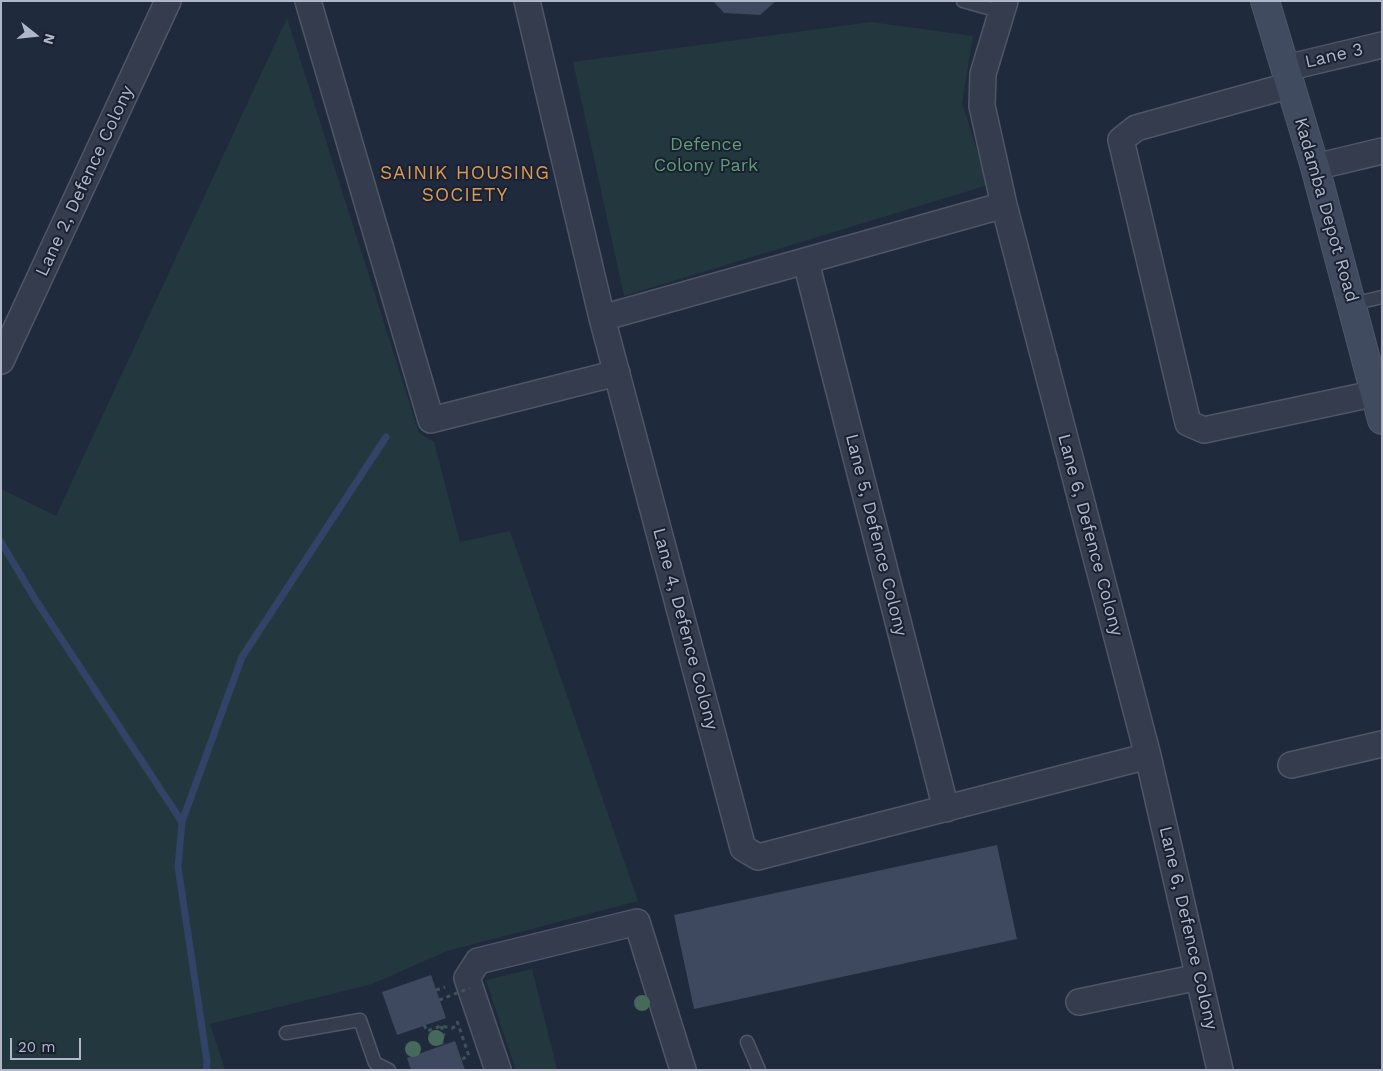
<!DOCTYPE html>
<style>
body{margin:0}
#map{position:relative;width:1383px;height:1071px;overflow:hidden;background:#202a3d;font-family:"Work Sans",sans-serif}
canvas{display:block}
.frame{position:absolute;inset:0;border:2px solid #afb7c9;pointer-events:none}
.north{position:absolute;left:10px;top:10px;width:50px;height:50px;-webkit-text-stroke:4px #192131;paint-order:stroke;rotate:106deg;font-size:14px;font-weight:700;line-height:20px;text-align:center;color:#afb7c9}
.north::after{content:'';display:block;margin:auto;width:18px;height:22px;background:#afb7c9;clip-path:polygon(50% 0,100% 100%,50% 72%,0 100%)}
.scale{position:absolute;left:10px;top:1038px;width:71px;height:22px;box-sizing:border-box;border:2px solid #afb7c9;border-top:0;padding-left:6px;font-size:15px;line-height:18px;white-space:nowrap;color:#afb7c9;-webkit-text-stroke:4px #192131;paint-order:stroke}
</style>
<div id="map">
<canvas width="1383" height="1071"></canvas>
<div class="frame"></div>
<div class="north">N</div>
<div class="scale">20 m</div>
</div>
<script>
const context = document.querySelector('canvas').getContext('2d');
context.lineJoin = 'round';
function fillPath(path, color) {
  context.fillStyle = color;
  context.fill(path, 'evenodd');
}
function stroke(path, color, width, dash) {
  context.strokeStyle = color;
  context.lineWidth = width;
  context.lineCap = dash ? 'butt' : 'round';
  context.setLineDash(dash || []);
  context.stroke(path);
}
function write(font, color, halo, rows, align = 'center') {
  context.font = font + ' "Work Sans",sans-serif';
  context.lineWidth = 4;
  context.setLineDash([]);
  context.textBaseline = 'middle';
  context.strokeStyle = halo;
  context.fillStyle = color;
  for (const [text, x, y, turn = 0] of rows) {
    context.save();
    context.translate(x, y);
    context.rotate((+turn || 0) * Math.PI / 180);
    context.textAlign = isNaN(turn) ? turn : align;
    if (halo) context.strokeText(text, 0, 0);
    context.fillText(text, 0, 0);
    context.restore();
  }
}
const green = new Path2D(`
 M287,18L419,433L434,442L460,542L510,531L638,901L447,951L372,984L210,1024L225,1070H1V489L56,516Z
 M871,22L973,36L962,103L988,185L624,296L573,62Z
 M532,969L557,1070H516L486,980Z`);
const stream = new Path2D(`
 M1,542L37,602L182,822
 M206,1070L207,1061L178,867L182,822L242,657L386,437`);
const building = new Path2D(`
 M713,1H776L760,15L724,13Z
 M997,845L1017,939L694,1009L674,915Z
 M431,975L446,1018L397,1035L382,992Z
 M455,1041L465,1070H411L407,1058Z`);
const path = new Path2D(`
 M436,990L445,987
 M424,1025L427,1031L441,1026L452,1028L459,1025
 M441,1026L444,1034L441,1041L443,1046
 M462,1059L469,1056`);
const lane = new Path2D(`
 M963,1L1002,12
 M1352,304L1382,297
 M286,1033L360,1020L375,1063L389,1070
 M747,1042L759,1070`);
const street = new Path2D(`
 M308,1L431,420L617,373
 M527,1L602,318L743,848L758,857L1148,756
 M1005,1L983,74L982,106L1004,205L1148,756L1220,1070
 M1286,68L1382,45
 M1291,85L1136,128L1121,140L1188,423L1204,430L1382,392
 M1315,167L1382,151
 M806,262L946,809
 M602,318L1004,205
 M1,361L168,1
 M1291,765L1382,744
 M1079,1002L1199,977
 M498,1070L467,978L478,961L637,922L683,1070`);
const secondary = new Path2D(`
 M1265,1L1315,167L1382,420`);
const pathBridge = new Path2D(`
 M439,1000L470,988
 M457,1021L469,1056`);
const trees = [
 [642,1003],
 [436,1038],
 [413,1049]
];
const streetNames = [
 ["Lane 3",1334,56,-13],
 ["Lane 2, Defence Colony",85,181,-65],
 ["Kadamba Depot Road",1326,210,74],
 ["Lane 5, Defence Colony",876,535,76],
 ["Lane 6, Defence Colony",1090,535,75],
 ["Lane 4, Defence Colony",685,629,75],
 ["Lane 6, Defence Colony",1188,928,77]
];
const parkNames = [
 ["Defence",706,145],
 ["Colony Park",706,166]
];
const neighbourhoodNames = [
 ["SAINIK HOUSING",465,173],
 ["SOCIETY",465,195]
];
fillPath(green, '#22383e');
stroke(stream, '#314366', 7);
fillPath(building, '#3e495f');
stroke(lane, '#4f5767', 15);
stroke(street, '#4f5767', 28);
stroke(secondary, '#4f5767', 30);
stroke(path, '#3c5458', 3, [4, 4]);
stroke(lane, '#343c4d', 12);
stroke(street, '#343c4d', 25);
stroke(secondary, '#414b60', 28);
stroke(pathBridge, '#3c5458', 3, [4, 4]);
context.fillStyle = '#45695b';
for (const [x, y] of trees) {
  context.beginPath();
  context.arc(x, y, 8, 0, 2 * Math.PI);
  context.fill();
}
write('18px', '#afb7c9', '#192131', streetNames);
write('18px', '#639c74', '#192131', parkNames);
context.letterSpacing = '1px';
write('19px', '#de9a54', '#192131', neighbourhoodNames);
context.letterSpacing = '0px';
</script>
